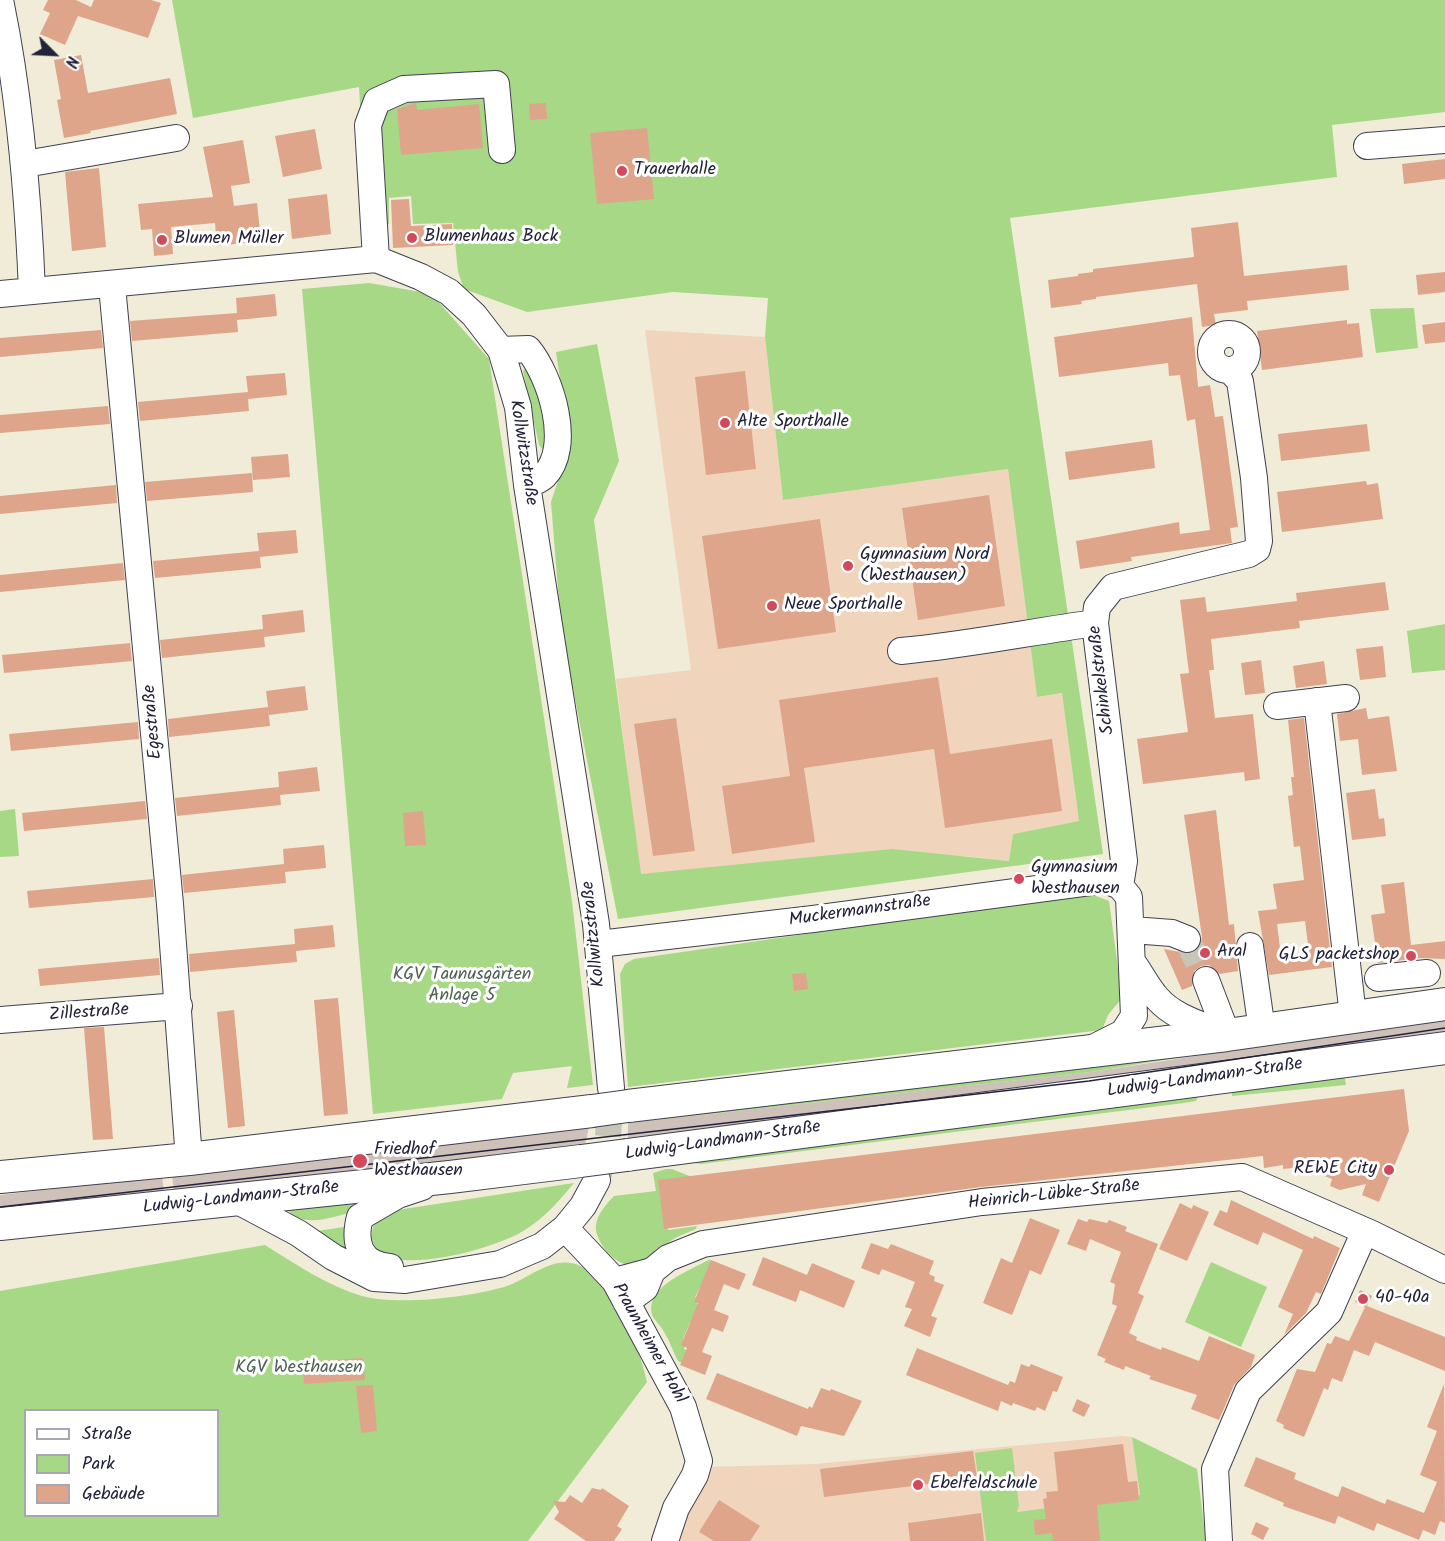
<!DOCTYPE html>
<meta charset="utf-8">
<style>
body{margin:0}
#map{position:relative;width:1445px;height:1541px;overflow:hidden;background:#f0ecd7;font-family:Kalam,sans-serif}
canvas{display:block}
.legend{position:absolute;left:24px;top:1409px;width:195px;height:108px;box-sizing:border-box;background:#fff;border:2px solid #a7a7b1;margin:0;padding:8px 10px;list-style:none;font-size:18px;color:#22223b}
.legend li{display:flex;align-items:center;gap:12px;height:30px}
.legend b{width:30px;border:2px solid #a7a7b1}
.north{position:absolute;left:24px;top:24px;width:60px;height:60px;-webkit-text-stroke:4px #fff;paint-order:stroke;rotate:114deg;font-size:16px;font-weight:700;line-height:24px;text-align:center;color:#22223b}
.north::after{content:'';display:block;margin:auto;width:21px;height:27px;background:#22223b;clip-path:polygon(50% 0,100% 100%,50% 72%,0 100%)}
</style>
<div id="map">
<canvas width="1445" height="1541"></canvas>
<ul class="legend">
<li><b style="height:8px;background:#fff"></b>Straße</li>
<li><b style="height:16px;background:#a6d886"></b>Park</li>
<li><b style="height:16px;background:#dea58b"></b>Gebäude</li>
</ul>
<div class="north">N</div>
</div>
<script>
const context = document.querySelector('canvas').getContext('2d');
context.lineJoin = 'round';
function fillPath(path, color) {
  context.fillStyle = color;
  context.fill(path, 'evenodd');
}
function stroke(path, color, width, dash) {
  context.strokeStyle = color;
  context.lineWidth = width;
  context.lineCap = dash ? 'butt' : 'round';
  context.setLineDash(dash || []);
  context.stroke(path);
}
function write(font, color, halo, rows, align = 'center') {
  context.font = font + ' Kalam,sans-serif';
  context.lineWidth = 6;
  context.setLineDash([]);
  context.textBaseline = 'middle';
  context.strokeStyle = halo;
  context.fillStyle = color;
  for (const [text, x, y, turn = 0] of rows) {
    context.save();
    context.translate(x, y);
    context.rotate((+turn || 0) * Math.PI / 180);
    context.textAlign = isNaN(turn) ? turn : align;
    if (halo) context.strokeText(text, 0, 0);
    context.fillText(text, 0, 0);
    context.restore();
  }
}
const built = new Path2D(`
 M645,330L765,337L783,500L1008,469L1037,697L1062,693L1079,821L1013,834L1009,861L966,856L640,874L616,679L691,670Z
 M1122,1436L1132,1437L1140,1495L1016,1512L1019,1541H676L706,1467L814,1464Z`);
const industrial = new Path2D(`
 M1445,1018V1034L628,1139V1123L1091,1072Z
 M589,1127L585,1145L174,1192L172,1174L490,1140L498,1139V1137Z
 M162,1176L164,1192L0,1210V1195Z`);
const green = new Path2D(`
 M172,0H1445V112L1332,125L1337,177L1010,218L1103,854L618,919L561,627L551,502L570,445L556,352L597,344L619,461L594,520L641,874L892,849L1009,861L1013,834L1079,821L1062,693L1037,697L1008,469L783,500L765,337L768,298L673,292L527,312L464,289L458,272L453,223L413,224L411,196L389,198V224L367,225L359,87L193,118Z
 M369,283L421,292L435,298L489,359L572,901L593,1085L567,1088L572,1066L513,1073L502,1099L373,1114L302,289Z
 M1414,308L1418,348L1376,353L1370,309Z
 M527,366L549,420L544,451L539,445L523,371Z
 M1445,624V670L1412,673L1407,631Z
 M15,809L19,856L0,857V811Z
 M1088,893L1109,901L1122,998L1108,1015L1102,1030L628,1087L620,974L625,964L634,959Z
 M1224,1050L1091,1072L628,1123V1116Z
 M1344,1074L1346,1085L1232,1096V1086Z
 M1199,1095L1196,1101L1184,1103L701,1164L688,1162Z
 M666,1169H672L699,1180L663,1185L668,1230L697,1226L696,1229C689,1232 681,1235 675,1238C664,1245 656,1256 645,1262C626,1273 605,1255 598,1237C591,1221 603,1208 614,1196L656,1191L653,1173Z
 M574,1183C560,1200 546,1216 528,1228C501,1247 416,1270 386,1256C379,1253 375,1246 371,1239L374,1221L384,1212Z
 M366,1198L356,1211C335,1216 303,1230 287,1209Z
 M351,1226L355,1258L317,1231Z
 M265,1245C295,1264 328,1286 362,1296C398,1306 472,1297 507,1286C527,1279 549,1259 571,1263C609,1270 640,1347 647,1382L528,1541H0V1291ZM26,1410H218V1516H26Z
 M710,1259L712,1265L695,1297L698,1299L697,1304L703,1307L696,1325L690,1322L683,1339L687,1341L684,1349L689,1351L684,1364L678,1361C673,1352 670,1341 664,1332C661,1326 656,1322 653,1317C642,1287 690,1271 710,1259Z
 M1211,1262L1267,1287L1241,1347L1185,1322Z
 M1132,1437L1197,1469L1206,1541H986L975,1453L1012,1448L1019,1506L1017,1512L1140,1495Z`);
const building = new Path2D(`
 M48,0H76L91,7L94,0H151L161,3L148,38L78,16L65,45L40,34L50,13L43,10Z
 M81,55L88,93L170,78L177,114L90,131L91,133L64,138L57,100L61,99L54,60Z
 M416,103L417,110L479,104L483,148L401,155L397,109Z
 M546,103L547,119L530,120L529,104Z
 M647,128L654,199L597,204L590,133Z
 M315,129L322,169L283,177L275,136Z
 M243,140L250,183L231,186L234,206L257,203L261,241L217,246L215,223L171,227L173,254L154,256L152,229L141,230L138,204L213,197L203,147Z
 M1445,159V179L1404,184L1402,164Z
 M99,168L106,247L72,251L65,172Z
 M327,194L331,234L292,239L288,199Z
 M409,199L411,226L452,224L453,245L393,248L391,200Z
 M1238,222L1244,276L1347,265L1349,290L1247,301L1248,310L1214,314L1216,325L1202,327L1197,284L1096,297V299L1081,301L1082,304L1051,308L1048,280L1078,276V274L1093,272V269L1194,257L1191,228Z
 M1445,272V292L1418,295L1416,275Z
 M275,294L277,316L237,320L238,332L132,341L130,321L237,313L236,298Z
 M1192,317L1198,387L1210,385L1215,417L1223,416L1238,527L1230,528L1232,543L1131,557L1132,561L1080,569L1076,541L1179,522L1180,534L1210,530L1195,419L1187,421L1180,375L1169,376L1168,363L1059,377L1054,337Z
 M1347,320V324L1359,323L1363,357L1262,370L1257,331Z
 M1445,322V342L1425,344L1422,325Z
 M101,330L103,348L0,357V338Z
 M745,371L756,469L706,475L695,377Z
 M285,373L287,395L248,399L249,411L140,421L138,402L248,392L246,376Z
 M108,406L110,424L0,433V415Z
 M1367,424L1370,451L1281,461L1278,434Z
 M1152,440L1155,468L1069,480L1065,452Z
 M288,454L290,477L253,480L251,457Z
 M252,473L253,492L147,501L145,482Z
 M1366,481L1367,485L1378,483L1383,519L1282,532L1277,492Z
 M116,485L117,503L0,514V496Z
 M989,495L1005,606L918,620L902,508Z
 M820,519L836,632L718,649L702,536Z
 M296,530L298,553L260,557L261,568L155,578L153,561L259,551L257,533Z
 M123,563L125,580L0,592V575Z
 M1385,582L1389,610L1299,621L1300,628L1211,639L1214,670H1209L1215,718L1253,714L1260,779L1245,781L1244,772L1143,784L1137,739L1188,732L1180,674L1189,673L1180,600L1205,597L1207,612L1297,601L1296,593Z
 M303,610L305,632L264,637L265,647L162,658L160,640L263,629L262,615Z
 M130,643L132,661L4,673L2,655Z
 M1383,646L1386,677L1360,680L1356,649Z
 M1261,660L1265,693L1245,695L1241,663Z
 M1324,661L1327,684L1296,688L1293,666Z
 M938,677L950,754L1052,739L1062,811L945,828L934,749L804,768L815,842L732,854L722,786L790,776L779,700Z
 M305,686L308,710L269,715L266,691Z
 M268,707L270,726L169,737L168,719Z
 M1366,708L1368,719L1389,716L1397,771L1362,775L1358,739L1340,741L1337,714Z
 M676,718L695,851L653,856L634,724Z
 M1304,718L1332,967L1269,975L1258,911L1277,909L1273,884L1304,880L1300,846L1294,847L1288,796L1293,795L1291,777H1294L1288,720ZM1305,921L1309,952L1281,956L1277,924Z
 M138,722L139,739L11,751L9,734Z
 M317,767L320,791L280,795L281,805L177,816L175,798L279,787L278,772Z
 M1375,789L1379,819L1384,818L1386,836L1352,840L1346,793Z
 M145,801L147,819L24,831L22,813Z
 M1216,810L1229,925L1234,924L1238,971L1220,974L1209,965L1201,966L1194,971L1192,986L1182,990L1164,949L1190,954L1201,945L1202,937L1184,815Z
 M423,811L426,845L405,846L403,813Z
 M324,845L326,868L285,872L286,883L184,893L182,875L284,864L283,849Z
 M153,879L154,897L29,908L27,891Z
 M1404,882L1411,945L1445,941V959L1420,958L1378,963L1371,915L1385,913L1381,885Z
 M333,925L335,947L296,951L297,962L190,972L189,954L295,944L294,929Z
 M159,958L160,975L40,986L38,969Z
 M806,973L808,989L794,991L792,974Z
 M338,998L348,1114L324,1116L314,1000Z
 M234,1010L245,1126L228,1128L217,1012Z
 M104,1027L113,1139L93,1140L84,1028Z
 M1404,1089L1409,1131L1379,1202L1362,1195L1366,1184L1340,1190L1330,1186L1332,1179L1295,1164L1293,1168L1283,1169V1165L1264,1168L1263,1156L981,1187L664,1229L658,1180Z
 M1231,1200L1313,1239L1314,1236L1340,1248L1321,1294L1316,1292L1306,1313L1284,1335L1293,1314L1278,1307L1303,1250L1263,1232L1258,1245L1213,1225L1220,1210L1227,1213Z
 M1180,1203L1192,1209L1193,1205L1209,1212L1187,1261L1159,1249Z
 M1030,1218L1060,1230L1041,1275L1030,1270L1012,1315L983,1303L1001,1258L1012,1263Z
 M1078,1219L1087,1222L1089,1219L1107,1223L1109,1220L1127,1227L1125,1231L1158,1244L1138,1293L1144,1296L1129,1333L1137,1337L1136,1340L1161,1350L1162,1347L1199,1361L1209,1336L1255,1355L1251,1367L1234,1385L1219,1420L1191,1409L1197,1395L1149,1379L1151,1376L1125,1366L1124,1370L1104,1362L1106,1359L1097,1355L1117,1306L1112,1304L1115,1284L1110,1282L1121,1252L1090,1239L1086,1251L1067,1244Z
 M871,1243L888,1249L891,1244L934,1261L929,1274L935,1277L934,1281L944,1285L931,1316L937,1318L930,1337L904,1326L912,1309L905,1307L915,1282L882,1269L879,1275L861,1268Z
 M763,1257L807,1275L812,1263L855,1281L844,1308L800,1290L796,1302L752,1285Z
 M711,1260L746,1274L739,1290L724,1284L714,1310L729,1316L723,1332L712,1328L702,1352L712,1356L705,1375L680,1365L687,1348L681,1345L698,1303L694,1302Z
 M1360,1290L1372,1296L1367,1306L1445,1337V1371L1375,1342L1369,1356L1354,1350L1342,1382L1332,1378L1328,1390L1324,1388L1304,1437L1283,1428L1284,1425L1276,1421L1297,1369L1315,1372L1327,1343L1331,1344L1335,1336L1349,1341L1365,1307L1355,1302Z
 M917,1348L1008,1385L1010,1381L1015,1383L1021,1364L1029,1367L1031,1364L1063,1377L1057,1392L1053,1391L1045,1411L1037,1407L1035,1411L1013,1403L1012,1406L1001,1401L998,1411L906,1375Z
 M363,1358L365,1380L304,1384L303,1362Z
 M717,1373L808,1409L809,1406L812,1408L821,1388L830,1391L831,1389L862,1401L844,1436L801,1426L797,1436L706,1399Z
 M1444,1384L1445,1523L1440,1521L1435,1535L1423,1530L1419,1540L1377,1523L1374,1531L1338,1516L1335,1524L1283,1506L1284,1503L1244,1486L1256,1457L1296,1473L1294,1479L1338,1497L1342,1486L1385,1504L1387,1499L1424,1513L1437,1482L1420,1475L1437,1431L1427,1427Z
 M373,1385L377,1431L361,1433L356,1386Z
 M1077,1399L1090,1405L1084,1417L1072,1411Z
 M1123,1444L1128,1482L1137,1481L1139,1500L1097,1505L1100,1541H1053L1052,1533L1035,1535L1034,1520L1046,1519L1043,1499L1047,1498L1046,1492L1058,1491L1054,1452Z
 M973,1451L977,1478L824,1497L820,1469Z
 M592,1488L601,1490L602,1488L629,1506L617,1526L622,1529L614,1541H586L554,1519L559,1512L553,1501L565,1502L570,1495L582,1503Z
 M719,1500L760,1526L750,1541H714L699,1532Z
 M981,1513L984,1541H910L908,1523Z
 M1256,1522L1269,1528L1263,1540L1251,1534Z`);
const minorTunnel = new Path2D(`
 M1187,939L1206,980
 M599,1174L608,1137L611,1089`);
const minor = new Path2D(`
 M0,0C20,96 28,193 32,291
 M1367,146L1445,140
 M25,164L176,138
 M376,259L368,125L377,101L404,89L496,84L502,150
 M112,286L170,904L189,1159
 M0,294L376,259L421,277L449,292L474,315L501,350L518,407L527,485L596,924L611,1088
 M1211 352a18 18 0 1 1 36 0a18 18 0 1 1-36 0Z
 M501,350L528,349C551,377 573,447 544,476C540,480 532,483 527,485
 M901,651C966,645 1030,632 1095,623
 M1317,701L1353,1016
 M1277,706L1346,698
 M1120,886L1124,861L1095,623L1097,607L1113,587L1249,554L1257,549L1259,541L1254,478L1240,381L1230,370
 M1132,930L1172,933L1187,939
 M599,944L813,919L1105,880L1120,886L1129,897L1134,1016L1123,1033L1093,1048
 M1250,946L1262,1030
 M1133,963C1141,974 1148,988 1157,998C1174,1018 1203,1025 1226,1035
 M1378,978L1427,973
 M1206,980L1227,1035
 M0,1020L179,1006
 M236,1200L298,1233L333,1257L374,1278L405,1280L500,1264L542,1246L565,1228L583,1206L597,1180
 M565,1228L615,1281L683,1407L699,1461L695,1475L676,1508L665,1541
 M390,1267C360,1265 353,1243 360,1217L398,1195L422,1187
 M652,1271L668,1258L703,1244L982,1202L1242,1177L1372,1234L1445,1270
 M615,1281L652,1271L645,1288L626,1302
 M1219,1541L1215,1469L1248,1391L1329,1312L1365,1231`);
const major = new Path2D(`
 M628,1106L1227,1035L1445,1004
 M627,1155L1445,1048
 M0,1177L189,1159L592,1111
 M0,1224L450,1177L581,1161`);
const tram = new Path2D(`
 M0,1207L1089,1081L1445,1028`);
const majorBridge = new Path2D(`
 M592,1111L628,1106
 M581,1161L627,1155`);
const markers = [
 [622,171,6,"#d1495b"],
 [412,238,6,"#d1495b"],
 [162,240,6,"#d1495b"],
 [725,423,6,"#d1495b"],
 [848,566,6,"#d1495b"],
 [772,606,6,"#d1495b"],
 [1019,879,6,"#d1495b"],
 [1205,953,6,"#d1495b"],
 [1411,956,6,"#d1495b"],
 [360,1161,8,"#d1495b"],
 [1389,1170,6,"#d1495b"],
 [1363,1299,6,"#d1495b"],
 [918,1485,6,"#d1495b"]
];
const poiNames = [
 ["Trauerhalle",634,171],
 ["Blumenhaus Bock",424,238],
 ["Blumen Müller",174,240],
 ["Alte Sporthalle",737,423],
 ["Gymnasium Nord",860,556],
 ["(Westhausen)",860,577],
 ["Neue Sporthalle",784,606],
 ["Gymnasium",1031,869],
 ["Westhausen",1031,890],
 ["Aral",1217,953],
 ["GLS packetshop",1399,956,"right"],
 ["Friedhof",374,1151],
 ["Westhausen",374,1172],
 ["REWE City",1377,1170,"right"],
 ["40-40a",1375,1299],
 ["Ebelfeldschule",930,1485]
];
const streetNames = [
 ["Kollwitzstraße",522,453,81],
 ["Schinkelstraße",1103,680,-97],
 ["Egestraße",154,722,-95],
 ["Muckermannstraße",860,912,-8],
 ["Kollwitzstraße",595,934,-96],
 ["Zillestraße",89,1014,-4],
 ["Ludwig-Landmann-Straße",1205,1079,-8],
 ["Ludwig-Landmann-Straße",723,1142,-8],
 ["Heinrich-Lübke-Straße",1054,1196,-6],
 ["Ludwig-Landmann-Straße",241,1199,-6],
 ["Praunheimer Hohl",648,1344,61]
];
const parkNames = [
 ["KGV Taunusgärten",462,976],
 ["Anlage 5",462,997],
 ["KGV Westhausen",299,1369]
];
fillPath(built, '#f0d5bc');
fillPath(industrial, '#cec1b9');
fillPath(green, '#a6d886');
fillPath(building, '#dea58b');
stroke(minorTunnel, '#c7c4b8', 26, [26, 13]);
stroke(minor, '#414052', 28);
stroke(major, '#414052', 34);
stroke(minor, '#fff', 26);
stroke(major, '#fff', 32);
stroke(tram, '#22223b', 1.5);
stroke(majorBridge, '#414052', 34, []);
stroke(majorBridge, '#fff', 32);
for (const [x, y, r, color] of markers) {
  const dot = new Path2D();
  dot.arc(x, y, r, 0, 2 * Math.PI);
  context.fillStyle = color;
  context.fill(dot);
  stroke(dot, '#fff', 2);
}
write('18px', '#22223b', '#fff', poiNames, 'left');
write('18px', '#22223b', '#fff', streetNames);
write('18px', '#506255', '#fff', parkNames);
</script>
